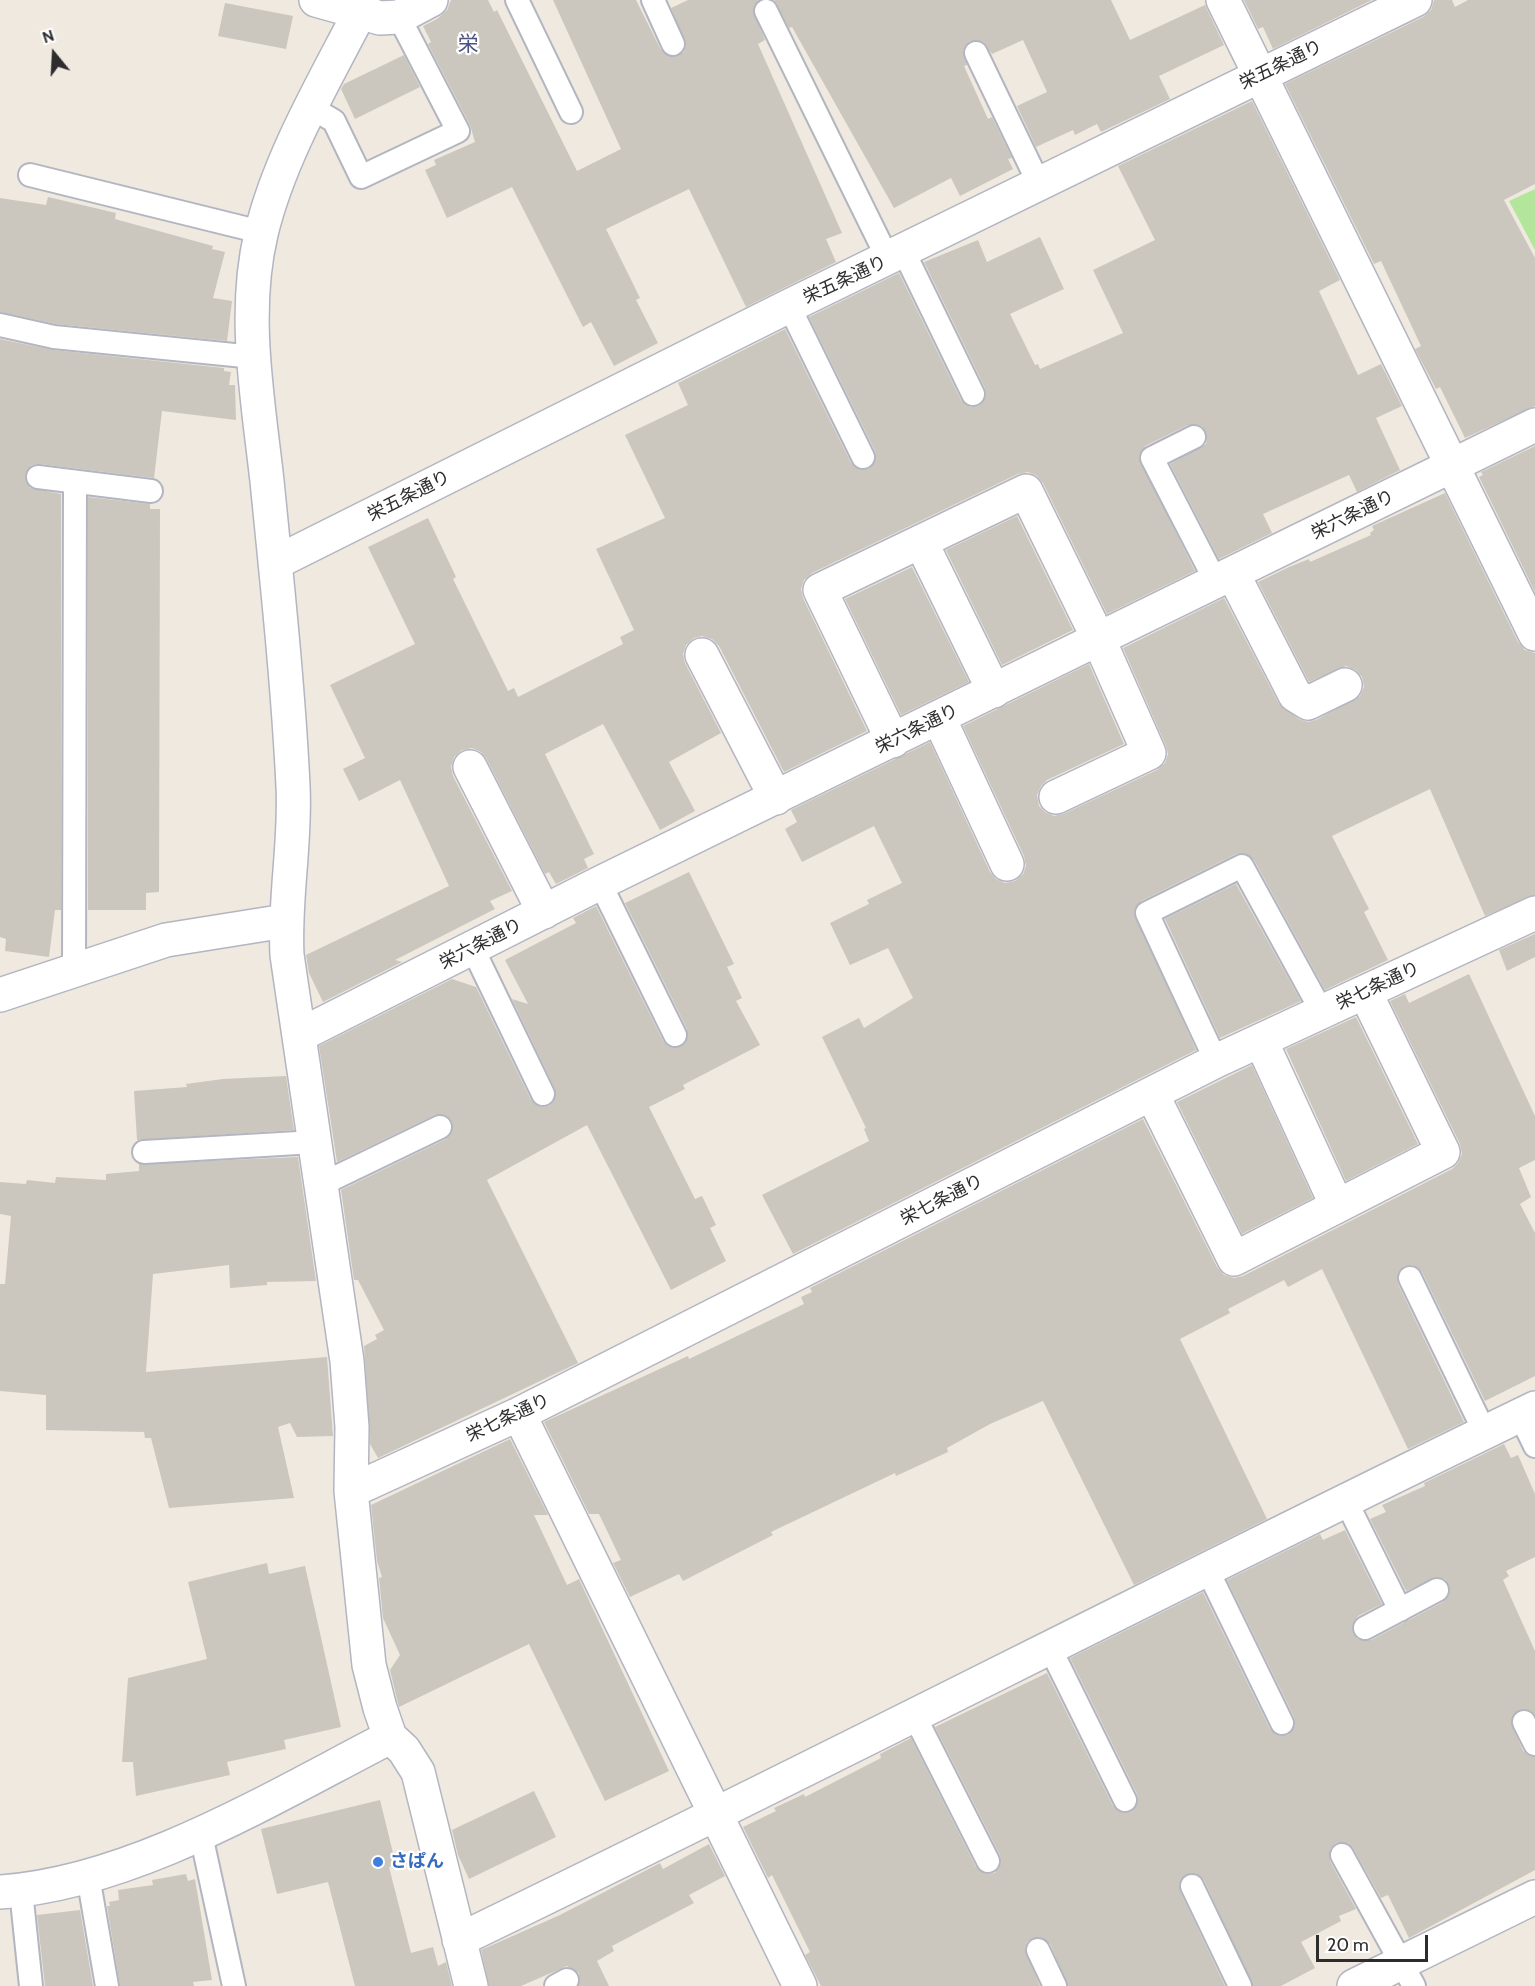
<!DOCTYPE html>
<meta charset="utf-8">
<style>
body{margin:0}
#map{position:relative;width:1535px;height:1986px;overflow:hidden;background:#efe9e0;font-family:Cabin,sans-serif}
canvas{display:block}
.north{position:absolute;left:24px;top:24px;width:60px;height:60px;-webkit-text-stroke:4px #fff;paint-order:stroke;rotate:342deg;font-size:16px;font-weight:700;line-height:24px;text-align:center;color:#2d2d2d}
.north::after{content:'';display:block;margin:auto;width:21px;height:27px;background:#2d2d2d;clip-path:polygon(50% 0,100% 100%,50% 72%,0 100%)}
.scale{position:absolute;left:1316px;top:1935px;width:112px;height:27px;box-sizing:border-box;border:3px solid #2d2d2d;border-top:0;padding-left:8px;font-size:18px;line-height:21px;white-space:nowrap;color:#2d2d2d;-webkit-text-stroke:4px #fff;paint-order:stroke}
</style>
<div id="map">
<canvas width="1535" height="1986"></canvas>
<div class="north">N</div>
<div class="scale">20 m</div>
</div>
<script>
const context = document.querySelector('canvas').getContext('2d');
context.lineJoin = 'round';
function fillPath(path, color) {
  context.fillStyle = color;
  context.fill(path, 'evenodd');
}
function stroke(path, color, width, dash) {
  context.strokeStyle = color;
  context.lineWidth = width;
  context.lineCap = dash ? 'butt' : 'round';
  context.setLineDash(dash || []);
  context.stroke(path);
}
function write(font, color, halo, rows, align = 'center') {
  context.font = font + ' Cabin,"Noto Sans JP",sans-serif';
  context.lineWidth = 4.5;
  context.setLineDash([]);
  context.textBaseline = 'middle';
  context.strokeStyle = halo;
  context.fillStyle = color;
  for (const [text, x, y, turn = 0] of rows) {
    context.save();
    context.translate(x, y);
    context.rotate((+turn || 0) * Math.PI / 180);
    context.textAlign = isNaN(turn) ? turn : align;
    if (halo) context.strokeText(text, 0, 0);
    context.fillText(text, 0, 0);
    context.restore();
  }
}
const green = new Path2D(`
 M1535,189V250L1509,201Z`);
const building = new Path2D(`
 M451,0H488L494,12L497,10L577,171L621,149L553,0H636L661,50L672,57L684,52L686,45L671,8L688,0H759L753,11L765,40L758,44L842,233L826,239L836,262L746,307L689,189L606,229L640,298L636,300L658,343L614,366L591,322L583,327L512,187L447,218L425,170L436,165L434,160L475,142L470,125L428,44L431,42L423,26L437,19L447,10Z
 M774,0H1111L1130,40L1205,5L1224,45L1159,76L1170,99L1101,132L1097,124L1075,135L1073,130L1036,147L1017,106L1047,92L1023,40L992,54L983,42L970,41L963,51L967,65L964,66L988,119L992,117L1012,158L1008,159L1013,169L960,196L951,178L894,208L792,27L789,28Z
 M1244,0H1372L1273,49L1263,27L1258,29Z
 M1434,0H1452L1455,7L1468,0H1535V184L1504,200L1535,258V406L1465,438L1440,387L1436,389L1415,349L1421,346L1381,261L1374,264L1285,84L1423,17L1431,10Z
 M225,3L293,16L286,49L218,36Z
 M404,55L420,87L355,119L341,89L344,84Z
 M1252,101L1340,280L1319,291L1358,375L1381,364L1402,406L1376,418L1400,470L1357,492L1349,475L1263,514L1272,533L1219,559L1170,464L1206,444L1207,437L1202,426L1188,425L1145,446L1139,458L1195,571L1107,614L1043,483L1037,476L1028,472L1018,474L812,573L804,580L801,589L803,598L867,731L784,772L719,646L712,639L702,636L694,638L686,645L683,654L685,663L721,733L669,762L695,811L660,830L603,724L545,754L594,854L584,859L588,868L556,884L549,872L545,874L486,758L481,752L472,748L462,750L454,757L451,767L453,776L512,891L490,901L495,909L395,960L402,962L323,1002L309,973L306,955L449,886L400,780L359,801L343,769L365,758L330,685L415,644L368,547L428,518L456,577L453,579L508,691L514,688L518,697L623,644L620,637L634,630L596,549L665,518L625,435L688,405L678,383L785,329L851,463L862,470L869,469L876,458L875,451L809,317L899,273L961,400L971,407L979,406L986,396L985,388L924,262L978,240L987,262L1040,237L1064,289L1010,314L1035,365L1038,364L1040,369L1123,333L1093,270L1155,240L1118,166Z
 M48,197L116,213L115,219L213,246L212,249L225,252L213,298L232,301L227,341L56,324L0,312V198L46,205Z
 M0,339L53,350L224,368V371L231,372L229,385H235L236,420L162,411L154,478L40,464L32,465L25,475L30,488L61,494V910H55L49,957L5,951L6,939L0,937Z
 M1535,446V592L1479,477L1483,475L1481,472Z
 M1445,493L1518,642L1525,650L1535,653V895L1485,916L1430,789L1332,836L1369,909L1364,912L1388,960L1325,990L1254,860L1243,853L1236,854L1141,901L1134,911L1196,1050L793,1254L762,1195L869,1141L864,1129L866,1128L822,1037L859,1018L864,1028L913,998L888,948L850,965L830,923L869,904L867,900L902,883L874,826L802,862L785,829L797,822L791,810L930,742L990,872L996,879L1005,883L1015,881L1023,874L1026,866L1024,856L963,726L1089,664L1124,744L1047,780L1041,786L1037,795L1039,806L1045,812L1054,816L1063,814L1157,770L1165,763L1168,754L1166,746L1123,648L1224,598L1279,704L1299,719L1308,722L1316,720L1360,696L1364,687L1362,677L1356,670L1346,666L1309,682L1258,582L1289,567L1309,559L1310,562L1371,535L1370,533L1374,530L1372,526Z
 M88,497L150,504V509H160L159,892L146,893V910H88Z
 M1017,516L1073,630L1002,665L946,550Z
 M912,567L969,682L901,715L845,599Z
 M689,872L734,964L727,967L742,998L736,1001L760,1045L683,1085L685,1089L649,1107L695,1199L702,1196L716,1225L710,1228L726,1261L671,1290L587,1125L487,1180L578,1363L378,1458L370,1444L364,1346L377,1339L375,1335L384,1330L358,1280H354L341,1190L446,1139L453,1127L447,1116L435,1115L337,1162L319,1046L452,979L476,987L531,1100L541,1107L549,1106L554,1101L555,1089L512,999L528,1004L505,960L576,923L573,918L596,906L663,1041L668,1046L680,1047L686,1042L687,1029L625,903Z
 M1236,884L1301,1001L1220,1038L1165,919Z
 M1535,934V957L1507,971L1499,950Z
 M1469,974L1535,1116V1160L1519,1168L1531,1197L1520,1204L1535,1233V1376L1485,1401L1422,1272L1412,1265L1404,1266L1397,1276L1398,1284L1464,1422L1408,1449L1322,1269L1288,1287L1284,1280L1228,1309L1230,1313L1180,1339L1267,1519L1134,1585L1043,1401L990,1424L947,1448L948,1452L896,1476L895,1473L771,1532L773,1535L683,1581L679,1574L630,1597L613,1563L621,1560L599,1514H589L544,1422L688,1356L689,1359L804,1304L801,1297L812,1292L810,1288L1143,1119L1217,1267L1224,1275L1234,1278L1243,1276L1452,1169L1458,1163L1462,1154L1460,1144L1390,1001L1405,994L1409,1003Z
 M1356,1017L1418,1144L1346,1181L1286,1049Z
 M1252,1065L1313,1198L1242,1234L1177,1102Z
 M286,1076L294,1130L137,1140L134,1091L187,1087L186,1084L223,1079Z
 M298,1157L316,1281L267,1282V1285L230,1288L229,1265L153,1274L146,1372L327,1357L333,1436L297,1437L290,1423L278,1427L294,1498L169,1508L151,1438H145L144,1432L46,1430V1395L0,1391V1284H5L11,1216L0,1214V1182L26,1184L27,1180L55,1183L56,1177L106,1180V1174L139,1171V1164Z
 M510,1439L548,1515H534L567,1585L579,1579L669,1771L605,1801L529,1644L399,1707L398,1703L390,1670L400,1655L383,1618L379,1578L382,1577L377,1561L371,1505Z
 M1504,1444L1511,1458L1518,1455L1535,1494V1557L1506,1571L1509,1576L1503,1580L1535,1651V1715L1525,1709L1519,1710L1511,1722L1523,1751L1535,1757V1870L1409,1938L1388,1895L1381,1898L1353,1848L1348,1843H1336L1330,1849V1861L1356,1909L1339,1916L1341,1921L1301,1942L1315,1968L1281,1986H1253L1204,1880L1192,1873L1181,1879L1180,1891L1225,1986H1068L1050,1944L1039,1937L1027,1942L1025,1949L1040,1986H821L805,1955L810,1952L772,1875L768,1878L743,1827L776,1811L774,1808L804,1794L805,1797L881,1758L880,1754L911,1738L976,1867L987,1874L995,1873L1001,1862L1000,1855L935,1727L1047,1673L1113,1806L1124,1813L1131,1812L1138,1801L1137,1794L1070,1658L1203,1592L1270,1729L1280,1736L1288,1735L1295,1725L1294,1717L1227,1580L1320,1534L1323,1540L1345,1530L1382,1604L1358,1616L1352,1627L1357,1639L1371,1640L1443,1602L1450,1590L1445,1579L1437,1577L1406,1591L1370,1519L1386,1512L1382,1505L1425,1486L1424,1483Z
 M267,1563L269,1574L305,1566L341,1727L284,1740L286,1749L227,1762L230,1775L136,1796L133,1762H122L128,1678L207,1659L188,1582Z
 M534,1791L556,1837L469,1879L458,1855L452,1830Z
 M380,1800L396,1865L389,1867L411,1953L433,1947L438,1966L446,1962L452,1986H355L328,1882L277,1894L261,1829Z
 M709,1844L725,1876L689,1895L694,1903L612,1946L614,1951L597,1961L609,1986H579V1973L567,1966L521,1986H489L481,1950L560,1915L660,1863L663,1869Z
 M186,1874L188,1881L195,1879L212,1980L193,1982L194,1986H120L107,1906H110L109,1902L119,1900L118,1890L153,1885L152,1880Z
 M80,1910L93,1986H45L37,1915Z`);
const service = new Path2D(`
 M517,0L571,112
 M653,0L673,44
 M766,11L888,259
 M976,53L1039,184
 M312,108L334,121L361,177L458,131L399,17
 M30,175L261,232
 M904,252L973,394
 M789,306L863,457
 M0,325L54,337L254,357
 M1194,437L1152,458L1216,582
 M38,477L151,491
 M600,883L675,1035
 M473,949L543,1094
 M74,971L75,482
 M1216,1061L1147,913L1242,866L1322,1012
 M144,1152L315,1142
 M320,1185L440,1127
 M1410,1278L1485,1433
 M1520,1415L1535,1446
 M1346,1501L1400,1610
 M1207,1569L1282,1723
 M1365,1628L1437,1590
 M1050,1648L1125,1800
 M914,1715L988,1861
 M1524,1722L1535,1744
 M201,1835L234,1986
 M1342,1855L1414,1986
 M88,1876L107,1986
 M1192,1886L1240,1986
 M21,1891L31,1986
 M1038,1950L1055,1986
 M556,1986L567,1980`);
const minor = new Path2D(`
 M316,0L380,18L399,17L431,0
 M363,0L360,12C324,82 279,158 261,234C242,314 258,400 267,481C277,582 288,684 293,786C296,842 284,899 287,955L347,1361L352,1427L351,1491L369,1665L380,1708L390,1737L404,1750L418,1772L471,1986
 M1223,0L1535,634
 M921,542L994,691
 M275,563L789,306L1415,0
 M1233,574L1295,695L1308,703L1345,685
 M702,655L776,798
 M939,718L1007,864
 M893,741L820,590L1026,491L1099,640L1149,753L1056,797
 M470,767L544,912
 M0,995L166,940L285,921
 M300,1035L600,883L1535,425
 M1261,1041L1337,1206
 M1152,1094L1234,1259L1443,1152L1365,992
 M519,1414L800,1986
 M351,1491L519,1414L1216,1061L1535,913
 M0,1892C133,1883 273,1797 390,1737
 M459,1940C819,1766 1175,1582 1535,1408
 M1354,1986L1535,1897`);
const markers = [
 [378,1862,6,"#3f7fe0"]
];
const streetNames = [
 ["栄五条通り",1281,65,-26],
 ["栄五条通り",845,280,-25],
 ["栄五条通り",409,496,-27],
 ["栄六条通り",1353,515,-26],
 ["栄六条通り",917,729,-26],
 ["栄六条通り",481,944,-27],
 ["栄七条通り",1378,986,-25],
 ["栄七条通り",942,1200,-27],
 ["栄七条通り",508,1418,-25]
];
const shopNames = [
 ["さぱん",390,1862]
];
const quarterNames = [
 ["栄",468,45]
];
fillPath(green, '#b3e69b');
fillPath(building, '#cbc7be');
stroke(service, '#b3b5c1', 26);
stroke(minor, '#b3b5c1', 36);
stroke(service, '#fff', 22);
stroke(minor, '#fff', 33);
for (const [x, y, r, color] of markers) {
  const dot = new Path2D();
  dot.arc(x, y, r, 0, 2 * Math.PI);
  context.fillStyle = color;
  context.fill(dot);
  stroke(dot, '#fff', 2);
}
write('18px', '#2d2d2d', '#fff', streetNames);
write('bold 18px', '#366cbe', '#fff', shopNames, 'left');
write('21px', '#4b5380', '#fff', quarterNames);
</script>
